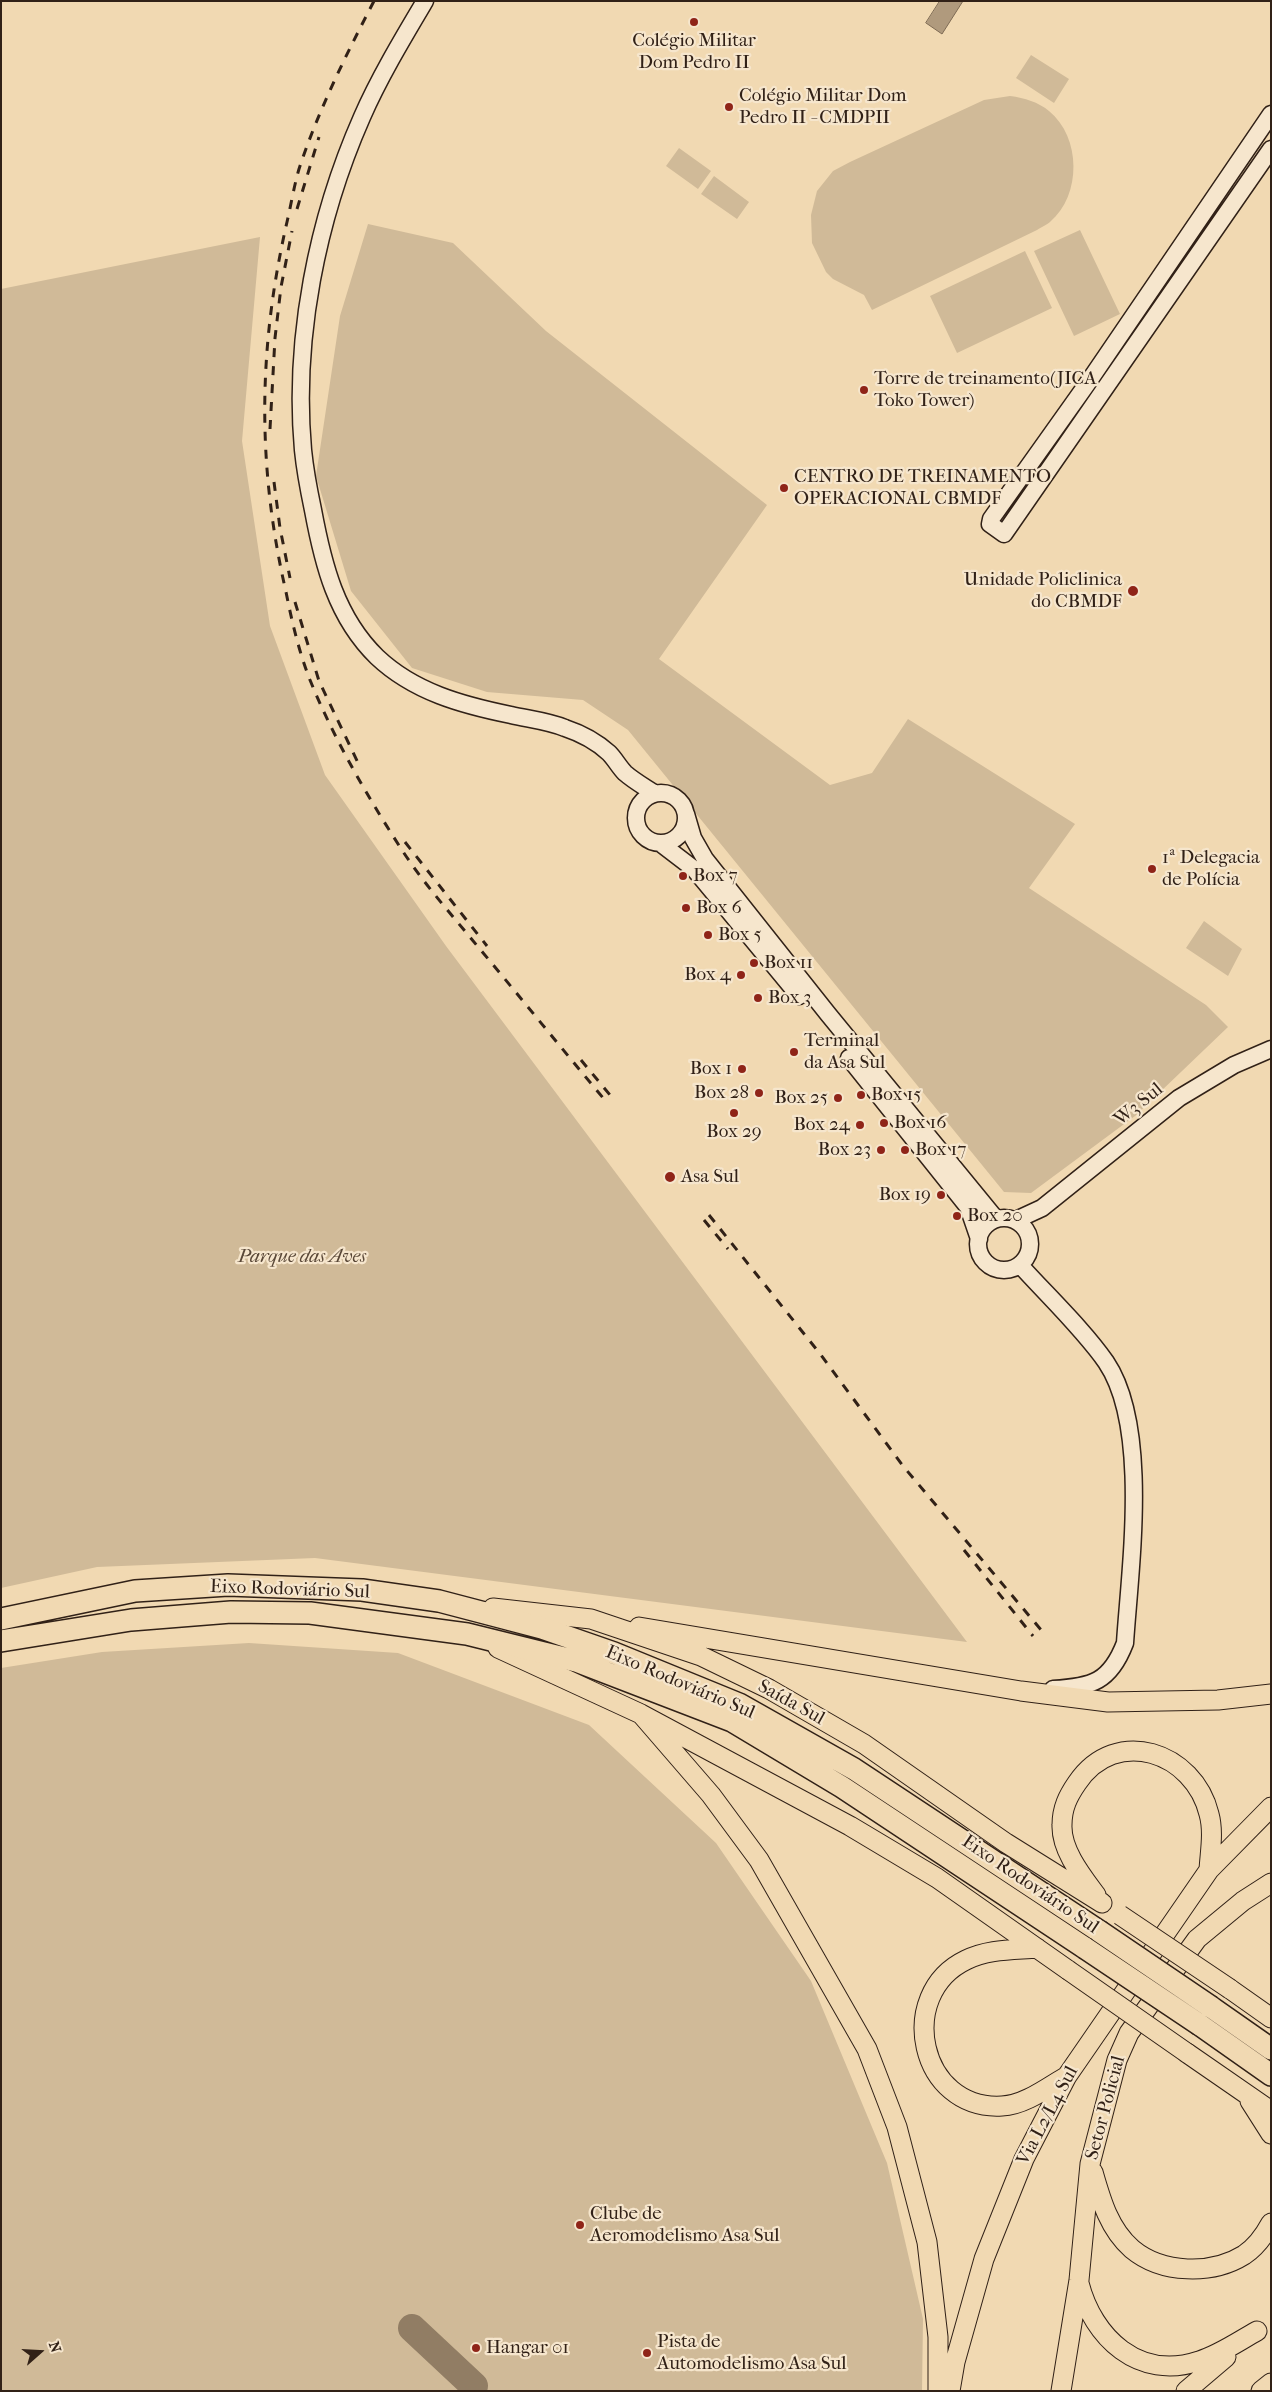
<!DOCTYPE html>
<meta charset="utf-8">
<style>
body{margin:0}
#map{position:relative;width:1272px;height:2392px;overflow:hidden;background:#f1d9b2;font-family:"IM FELL French Canon",serif}
canvas{display:block}
.frame{position:absolute;inset:0;border:2px solid #312117;pointer-events:none}
.north{position:absolute;left:15px;top:2327px;width:50px;height:50px;-webkit-text-stroke:4px #f6e6cd;paint-order:stroke;rotate:71deg;font-size:14px;font-weight:700;line-height:20px;text-align:center;color:#312117}
.north::after{content:'';display:block;margin:auto;width:18px;height:22px;background:#312117;clip-path:polygon(50% 0,100% 100%,50% 72%,0 100%)}
</style>
<div id="map">
<canvas width="1272" height="2392"></canvas>
<div class="frame"></div>
<div class="north">N</div>
</div>
<script>
const context = document.querySelector('canvas').getContext('2d');
context.lineJoin = 'round';
function fillPath(path, color) {
  context.fillStyle = color;
  context.fill(path, 'evenodd');
}
function stroke(path, color, width, dash) {
  context.strokeStyle = color;
  context.lineWidth = width;
  context.lineCap = dash ? 'butt' : 'round';
  context.setLineDash(dash || []);
  context.stroke(path);
}
function write(font, color, halo, rows, align = 'center') {
  context.font = font + ' "IM FELL French Canon",serif';
  context.lineWidth = 4.5;
  context.setLineDash([]);
  context.textBaseline = 'middle';
  context.strokeStyle = halo;
  context.fillStyle = color;
  for (const [text, x, y, turn = 0] of rows) {
    context.save();
    context.translate(x, y);
    context.rotate((+turn || 0) * Math.PI / 180);
    context.textAlign = isNaN(turn) ? turn : align;
    if (halo) context.strokeText(text, 0, 0);
    context.fillText(text, 0, 0);
    context.restore();
  }
}
const green = new Path2D(`
 M1031,55L1069,79L1054,103L1016,78Z
 M1010,96C1025,98 1038,102 1049,111C1081,137 1082,195 1050,222C1047,225 1041,227 1037,230L872,310L864,295L833,279L826,272L812,243L811,215L817,191L833,171L850,162L984,100Z
 M679,148L711,171L698,189L666,166Z
 M714,176L749,202L737,219L701,194Z
 M368,224L453,243L546,331L767,505L659,659L830,785L872,773L908,719L1075,824L1029,888L1206,1005L1228,1027L1135,1116L1031,1193L1004,1192L628,730L583,700L487,692L412,668L351,591L316,476L340,316Z
 M1080,230L1120,314L1074,336L1034,251Z
 M260,237L242,441L270,626L325,775L446,946L967,1642L315,1558L97,1567L1,1588V289Z
 M1025,251L1052,308L957,353L930,296Z
 M1204,921L1242,949L1228,976L1186,948Z
 M249,1643L398,1653L589,1725L716,1843L811,1981L887,2163L923,2319L922,2391H1V1668L102,1652Z`);
const water = new Path2D(`
 M940,1H963L942,34L926,23Z`);
const taxiway = new Path2D(`
 M412,2328L474,2386`);
const secondary = new Path2D(`
 M425,1C403,38 379,78 362,117C317,219 293,339 303,450C305,470 309,491 313,510C323,564 336,617 377,657C414,692 462,705 511,715C528,719 548,721 565,728C580,733 597,742 609,753C615,759 619,767 625,773C634,781 645,787 654,793
 M1271,114L1087,384L991,519L990,524L1004,534L1271,149
 M636 818a25 25 0 1 1 50 0a25 25 0 1 1-50 0Z
 M686,814L693,838L705,859L828,1014L996,1219
 M660,843L694,869L799,996
 M849,1058L968,1207L979,1239
 M978 1244a26 26 0 1 1 52 0a26 26 0 1 1-52 0Z
 M1016,1220L1042,1208L1179,1098L1234,1065L1271,1049
 M1020,1265C1047,1295 1083,1329 1106,1362C1150,1427 1130,1567 1125,1643C1110,1682 1092,1687 1053,1689`);
const primary = new Path2D(`
 M493,1608L591,1619L701,1656L769,1689L864,1744L1006,1843L1102,1903
 M639,1627L1021,1691L1108,1702L1218,1700L1271,1694
 M498,1648L641,1714L850,1826L937,1878L1068,1970
 M641,1714L711,1795L759,1860L867,2049L897,2127L927,2242L938,2337V2391
 M1096,1895C1082,1876 1061,1850 1062,1825C1062,1808 1068,1796 1077,1783C1116,1725 1194,1752 1209,1814C1214,1832 1210,1852 1209,1870
 M1037,1948C1013,1950 988,1949 966,1960C895,1994 919,2111 1002,2106C1025,2105 1048,2087 1067,2076
 M1230,1989L1271,2018
 M1187,2053L1271,2111
 M1250,2101L1271,2134
 M1093,2172C1101,2200 1109,2229 1132,2249C1162,2274 1212,2275 1244,2255C1256,2247 1264,2236 1271,2223
 M1079,2283C1093,2338 1139,2381 1199,2361C1219,2355 1239,2341 1257,2331
 M950,2391L955,2362L984,2259L1024,2159L1067,2076L1209,1870L1271,1807
 M1061,2391L1079,2280L1090,2164L1117,2060L1129,2033L1197,1939L1243,1901L1271,1883
 M1186,2391L1226,2357
 M1261,2391L1271,2383`);
const highway = new Path2D(`
 M1,1619L135,1591L228,1585L362,1590L439,1601L542,1628L614,1653L739,1704L854,1769L1099,1931
 M1,1641L131,1620L231,1612L310,1613L467,1634L576,1661L732,1721L842,1787L1085,1948
 M1211,2007L1271,2049
 M1200,2025L1271,2075`);
const rail = new Path2D(`
 M374,1C346,55 318,111 299,169C294,186 291,205 287,222C258,348 257,466 286,592C292,622 299,652 310,680C334,739 366,794 400,847C423,883 452,915 479,948C521,998 562,1049 604,1099
 M297,209L319,137
 M270,429L275,338L281,287L292,231
 M274,482L280,528L290,578
 M295,602L319,681L360,767
 M405,842L487,946
 M581,1060L610,1095
 M709,1215L821,1355L903,1466L1042,1631
 M704,1220L728,1249
 M964,1550L1033,1636`);
const primaryBridge = new Path2D(`
 M1120,1915L1230,1989
 M1068,1970L1187,2053`);
const highwayBridge = new Path2D(`
 M1099,1931L1211,2007
 M1085,1948L1200,2025`);
const markers = [
 [694,22,5,"#8f2418"],
 [729,107,5,"#8f2418"],
 [864,390,5,"#8f2418"],
 [784,488,5,"#8f2418"],
 [1133,591,6,"#8f2418"],
 [1152,869,5,"#8f2418"],
 [683,876,5,"#8f2418"],
 [686,908,5,"#8f2418"],
 [708,935,5,"#8f2418"],
 [754,963,5,"#8f2418"],
 [741,975,5,"#8f2418"],
 [758,998,5,"#8f2418"],
 [794,1052,5,"#8f2418"],
 [742,1069,5,"#8f2418"],
 [759,1093,5,"#8f2418"],
 [861,1095,5,"#8f2418"],
 [838,1098,5,"#8f2418"],
 [734,1113,5,"#8f2418"],
 [884,1123,5,"#8f2418"],
 [860,1125,5,"#8f2418"],
 [881,1150,5,"#8f2418"],
 [905,1150,5,"#8f2418"],
 [670,1177,6,"#8f2418"],
 [941,1195,5,"#8f2418"],
 [957,1216,5,"#8f2418"],
 [580,2225,5,"#8f2418"],
 [476,2348,5,"#8f2418"],
 [647,2353,5,"#8f2418"]
];
const poiNames = [
 ["Colégio Militar",694,41,"center"],
 ["Dom Pedro II",694,63,"center"],
 ["Colégio Militar Dom",739,96],
 ["Pedro II - CMDPII",739,118],
 ["Torre de treinamento(JICA",874,379],
 ["Toko Tower)",874,401],
 ["CENTRO DE TREINAMENTO",794,477],
 ["OPERACIONAL CBMDF",794,499],
 ["Unidade Policlinica",1122,580,"right"],
 ["do CBMDF",1122,602,"right"],
 ["1ª Delegacia",1162,858],
 ["de Polícia",1162,880],
 ["Box 7",693,876],
 ["Box 6",696,908],
 ["Box 5",718,935],
 ["Box 11",764,963],
 ["Box 4",731,975,"right"],
 ["Box 3",768,998],
 ["Terminal",804,1041],
 ["da Asa Sul",804,1063],
 ["Box 1",732,1069,"right"],
 ["Box 28",749,1093,"right"],
 ["Box 15",871,1095],
 ["Box 25",828,1098,"right"],
 ["Box 16",894,1123],
 ["Box 24",850,1125,"right"],
 ["Box 29",734,1132,"center"],
 ["Box 23",871,1150,"right"],
 ["Box 17",915,1150],
 ["Asa Sul",681,1177],
 ["Box 19",931,1195,"right"],
 ["Box 20",967,1216],
 ["Clube de",590,2214],
 ["Aeromodelismo Asa Sul",590,2236],
 ["Pista de",657,2342],
 ["Automodelismo Asa Sul",657,2364],
 ["Hangar 01",486,2348]
];
const streetNames = [
 ["W3 Sul",1139,1105,-39],
 ["Eixo Rodoviário Sul",290,1590,2],
 ["Eixo Rodoviário Sul",680,1683,23],
 ["Saída Sul",791,1703,29],
 ["Eixo Rodoviário Sul",1030,1885,34],
 ["Setor Policial",1106,2108,-75],
 ["Via L2/L4 Sul",1048,2116,-62]
];
const parkNames = [
 ["Parque das Aves",302,1257]
];
fillPath(green, '#d0ba98');
fillPath(water, '#b09a7d');
stroke(water, '#7d6a54', 1);
stroke(taxiway, '#917d64', 28);
stroke(secondary, '#312117', 19);
stroke(primary, '#312117', 21);
stroke(highway, '#312117', 24);
stroke(secondary, '#f6e6cd', 16);
stroke(primary, '#f1d9b2', 19);
stroke(highway, '#f1d9b2', 21);
stroke(rail, '#312117', 3, [9, 9]);
stroke(primaryBridge, '#312117', 21, []);
stroke(highwayBridge, '#312117', 24, []);
stroke(primaryBridge, '#f1d9b2', 19);
stroke(highwayBridge, '#f1d9b2', 21);
for (const [x, y, r, color] of markers) {
  const dot = new Path2D();
  dot.arc(x, y, r, 0, 2 * Math.PI);
  context.fillStyle = color;
  context.fill(dot);
  stroke(dot, '#f6e6cd', 2);
}
write('19px', '#312117', '#f6e6cd', poiNames, 'left');
write('19px', '#312117', '#f6e6cd', streetNames);
write('italic 19px', '#594737', '#f6e6cd', parkNames);
</script>
